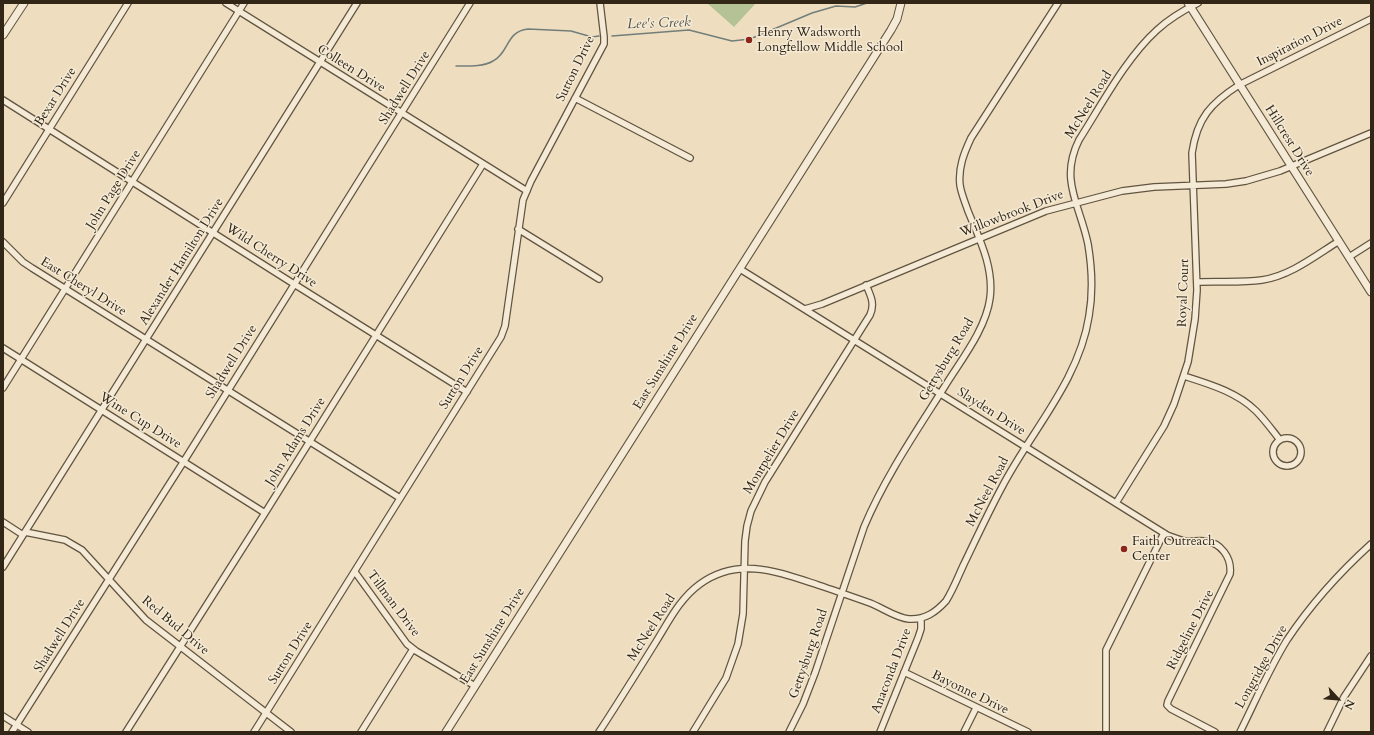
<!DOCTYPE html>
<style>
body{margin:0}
#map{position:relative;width:1374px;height:735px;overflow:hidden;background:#eedebf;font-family:Cardo,serif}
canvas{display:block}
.frame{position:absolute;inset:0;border:4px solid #322617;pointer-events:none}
.north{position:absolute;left:1318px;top:679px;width:40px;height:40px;-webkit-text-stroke:3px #f4ead5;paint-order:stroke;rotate:116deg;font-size:11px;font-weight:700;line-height:16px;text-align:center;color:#322617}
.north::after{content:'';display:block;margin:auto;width:14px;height:18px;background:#322617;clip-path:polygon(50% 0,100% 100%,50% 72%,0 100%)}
</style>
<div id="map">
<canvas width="1374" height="735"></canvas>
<div class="frame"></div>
<div class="north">N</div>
</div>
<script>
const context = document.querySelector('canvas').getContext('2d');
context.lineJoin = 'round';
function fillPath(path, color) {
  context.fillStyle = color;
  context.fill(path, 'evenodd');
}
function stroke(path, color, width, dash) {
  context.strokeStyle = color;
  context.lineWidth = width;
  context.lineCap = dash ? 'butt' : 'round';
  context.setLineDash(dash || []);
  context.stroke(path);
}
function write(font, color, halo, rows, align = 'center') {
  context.font = font + ' Cardo,serif';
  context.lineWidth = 3;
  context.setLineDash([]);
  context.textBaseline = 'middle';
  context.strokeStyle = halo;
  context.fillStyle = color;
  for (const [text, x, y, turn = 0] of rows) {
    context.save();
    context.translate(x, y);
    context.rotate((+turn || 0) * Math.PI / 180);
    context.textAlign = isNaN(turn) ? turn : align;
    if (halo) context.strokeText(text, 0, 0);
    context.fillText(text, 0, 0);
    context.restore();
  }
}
const green = new Path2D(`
 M707,3H756L734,27Z`);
const stream = new Path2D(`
 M612,36L689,30L732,41L750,39L812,13L836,6L855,7L867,3
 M456,66C468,66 483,67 493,61C509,53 506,31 528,29L571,31L592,37L599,36`);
const minor = new Path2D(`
 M226,3L527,191
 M575,98L690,158
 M3,100L294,284L467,392
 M3,203L128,3
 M518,229L599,279
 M3,242L23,262L32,268L400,498
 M1349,257L1371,243
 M740,269L1167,535C1173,537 1179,540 1185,541C1192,542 1198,540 1204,541C1221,542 1232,558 1230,574L1168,701L1167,705L1171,709L1215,732
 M1197,282C1218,281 1241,283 1262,280C1290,276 1315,256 1339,241
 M805,309L822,304L1046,211L1122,191L1154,187L1226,184L1246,181L1280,171L1371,133
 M3,348L265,513
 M1184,376C1209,384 1237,392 1256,411C1265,420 1272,430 1280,440
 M3,388L244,3
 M1273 452a14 14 0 1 1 28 0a14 14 0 1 1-28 0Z
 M1116,503L1164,426L1174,404L1188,362L1195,319L1197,290L1192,153C1197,118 1211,103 1239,85L1371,19
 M3,522L23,535
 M25,532L65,540L82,550L146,620L291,732
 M3,567L357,3
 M355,572L407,644L416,651L475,686
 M904,672L1028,732
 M3,716L28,732
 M12,732L184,461L470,3
 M126,732L265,513L483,164
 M254,732L501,337L505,326L523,200L531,181L604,44V37L600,3
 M361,732L413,649
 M599,732C618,703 636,674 654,645C668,623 679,599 700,584C739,556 778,572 818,585C836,591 853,597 870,603C883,608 896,618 909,619C925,620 936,612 946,601C953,590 958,577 963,566C976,539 988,513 1002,487C1031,431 1079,381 1089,316C1093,293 1092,268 1088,244C1080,205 1059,180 1079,140C1102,104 1126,58 1157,30C1169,19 1184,10 1198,3
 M693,732L726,678L738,644L743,614L745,541L747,526L751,511L765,482L870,315C875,304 871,296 866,285
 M789,732L803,704L815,673L864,527C885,477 916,432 945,386C961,360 986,329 990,298C994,267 979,238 968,211C965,202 961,193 960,185C958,168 964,153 971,138L1058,3
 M880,732L918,638L921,629V618
 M964,732L976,708
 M1106,732V650L1164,533
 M1240,732C1255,702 1269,669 1287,640C1311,604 1339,573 1371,544
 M1327,732L1344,697L1371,656`);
const tertiary = new Path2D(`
 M1188,3L1371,292
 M3,35L24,3
 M446,732L891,30L897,19L901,3`);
const markers = [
 [749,40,4,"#8f2418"],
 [1124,549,4,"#8f2418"]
];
const poiNames = [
 ["Henry Wadsworth",757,33],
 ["Longfellow Middle School",757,48],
 ["Faith Outreach",1132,542],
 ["Center",1132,557]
];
const streetNames = [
 ["Inspiration Drive",1300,42,-27],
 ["Colleen Drive",351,69,32],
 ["Sutton Drive",576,69,-64],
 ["Shadwell Drive",405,88,-58],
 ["Bexar Drive",56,97,-58],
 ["McNeel Road",1089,105,-58],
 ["Hillcrest Drive",1289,141,58],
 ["John Page Drive",114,190,-58],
 ["Willowbrook Drive",1012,214,-21],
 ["Wild Cherry Drive",271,256,33],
 ["Alexander Hamilton Drive",182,262,-58],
 ["East Cheryl Drive",83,287,32],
 ["Royal Court",1184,293,-88],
 ["Gettysburg Road",947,360,-59],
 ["Shadwell Drive",232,362,-58],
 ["East Sunshine Drive",666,362,-58],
 ["Sutton Drive",462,378,-58],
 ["Slayden Drive",991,412,32],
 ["Wine Cup Drive",140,421,32],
 ["John Adams Drive",296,442,-58],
 ["Montpelier Drive",772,452,-59],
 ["McNeel Road",988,492,-62],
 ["Tillman Drive",393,604,53],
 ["Red Bud Drive",175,626,40],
 ["McNeel Road",652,628,-57],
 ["Ridgeline Drive",1191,630,-63],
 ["Shadwell Drive",60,636,-58],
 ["East Sunshine Drive",493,636,-58],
 ["Sutton Drive",291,653,-58],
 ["Gettysburg Road",809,654,-71],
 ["Longridge Drive",1262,667,-61],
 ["Anaconda Drive",892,671,-69],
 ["Bayonne Drive",970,693,26]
];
const waterNames = [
 ["Lee's Creek",659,24,-2]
];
fillPath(green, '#b5c295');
stroke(stream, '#737e7b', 1.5);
stroke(minor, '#615441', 8);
stroke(tertiary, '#615441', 9);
stroke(minor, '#f4ead5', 5.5);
stroke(tertiary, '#f4ead5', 7);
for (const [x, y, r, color] of markers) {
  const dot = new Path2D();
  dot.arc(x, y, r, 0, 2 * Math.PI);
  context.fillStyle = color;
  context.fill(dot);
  stroke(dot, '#f4ead5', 1.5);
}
write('13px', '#322617', '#f4ead5', poiNames, 'left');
write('13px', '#322617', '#f4ead5', streetNames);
write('italic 14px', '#535249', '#f4ead5', waterNames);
</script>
